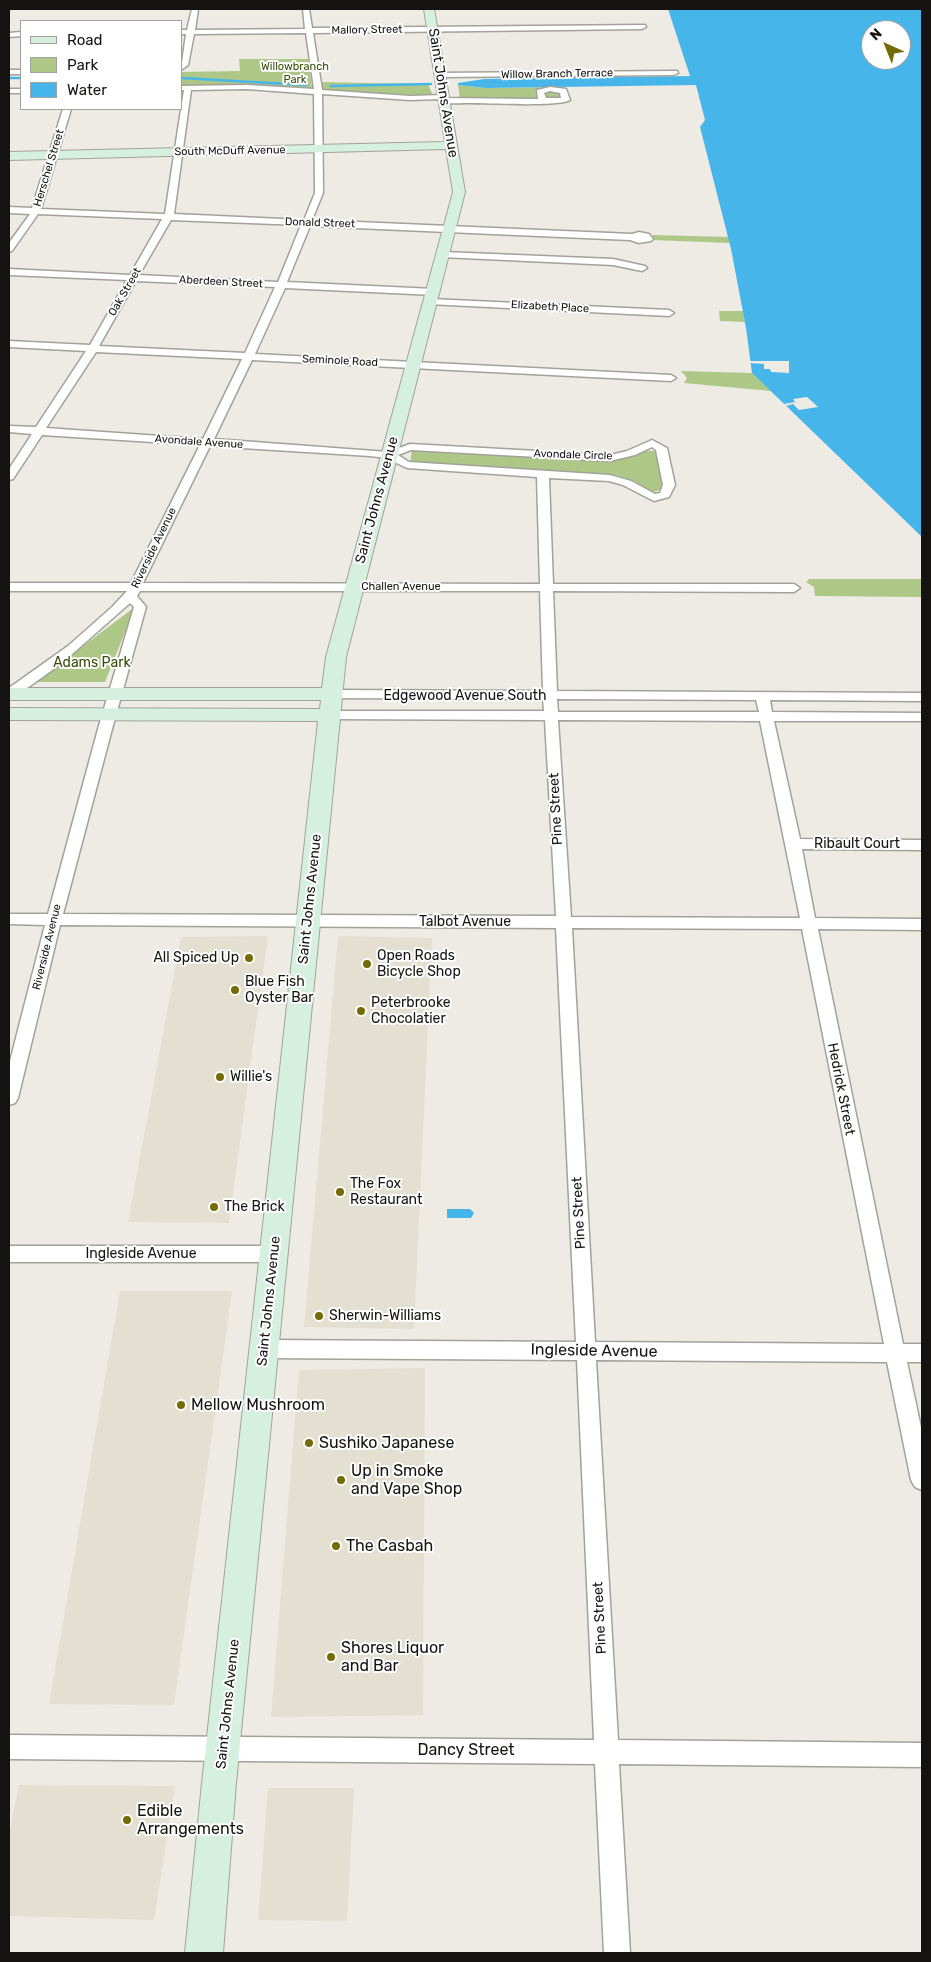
<!DOCTYPE html>
<style>
body{margin:0}
#map{position:relative;width:931px;height:1962px;overflow:hidden;background:#edebe4;font-family:Rubik,sans-serif}
canvas{display:block}
.frame{position:absolute;inset:0;border:10px solid #141311;pointer-events:none}
.legend{position:absolute;left:20px;top:20px;width:162px;height:90px;box-sizing:border-box;background:#fff;border:1px solid #a1a1a0;margin:0;padding:6px 9px;list-style:none;font-size:15px;color:#141311}
.legend li{display:flex;align-items:center;gap:10px;height:25px}
.legend b{width:25px;border:1px solid #a1a1a0}
.north{position:absolute;left:861px;top:20px;width:50px;height:50px;box-sizing:border-box;background:#fff;border:1px solid #a1a1a0;border-radius:50%;rotate:316deg;font-size:14px;font-weight:700;line-height:20px;text-align:center;color:#141311}
.north::after{content:'';display:block;margin:auto;width:18px;height:22px;background:#746b04;clip-path:polygon(50% 0,100% 100%,50% 72%,0 100%)}
</style>
<div id="map">
<canvas width="931" height="1962"></canvas>
<div class="frame"></div>
<ul class="legend">
<li><b style="height:6px;background:#d6f0e0"></b>Road</li>
<li><b style="height:14px;background:#adc786"></b>Park</li>
<li><b style="height:14px;background:#46b6ea"></b>Water</li>
</ul>
<div class="north">N</div>
</div>
<script>
const context = document.querySelector('canvas').getContext('2d');
context.lineJoin = 'round';
function fillPath(path, color) {
  context.fillStyle = color;
  context.fill(path, 'evenodd');
}
function stroke(path, color, width, dash) {
  context.strokeStyle = color;
  context.lineWidth = width;
  context.lineCap = dash ? 'butt' : 'round';
  context.setLineDash(dash || []);
  context.stroke(path);
}
function write(font, color, halo, rows, align = 'center') {
  context.font = font + ' Rubik,sans-serif';
  context.lineWidth = 4;
  context.setLineDash([]);
  context.textBaseline = 'middle';
  context.strokeStyle = halo;
  context.fillStyle = color;
  for (const [text, x, y, turn = 0] of rows) {
    context.save();
    context.translate(x, y);
    context.rotate((+turn || 0) * Math.PI / 180);
    context.textAlign = isNaN(turn) ? turn : align;
    if (halo) context.strokeText(text, 0, 0);
    context.fillText(text, 0, 0);
    context.restore();
  }
}
const built = new Path2D(`
 M268,936L229,1223L128,1222L181,937Z
 M338,936L432,938L414,1329L304,1327Z
 M120,1291H232L174,1705L49,1704Z
 M425,1368L423,1715L271,1717L299,1370Z
 M19,1785L175,1786L154,1920L9,1916V1834Z
 M268,1788H354L347,1921L258,1920Z`);
const green = new Path2D(`
 M239,59H308L312,89L247,85L181,86V72L240,71Z
 M319,82L428,84L433,96L320,90Z
 M458,85L486,88L564,87L569,98L460,99Z
 M653,235L729,237L730,243L653,240Z
 M719,311H743L745,322L720,321Z
 M681,371L752,373L771,391L684,383L687,378Z
 M412,450L615,460C630,456 645,446 659,453L662,488C651,497 645,488 636,482C630,479 623,477 616,475L410,464Z
 M809,579H922V597L815,596L814,587L806,582Z
 M135,607L105,682H35Z`);
const water = new Path2D(`
 M668,9H922V537L752,373L746,328L731,249L700,127L705,120L696,85L486,88L458,85V83L484,79L690,76ZM871,30H901V60H871Z
 M447,1209H470L474,1213L471,1218H447Z`);
const pier = new Path2D(`
 M750,361H789V373L771,372L770,369H764V364L750,363Z
 M807,397L818,407L799,410L793,404L786,406L784,404L795,402L793,399Z`);
const stream = new Path2D(`
 M9,78H21
 M181,78L306,85
 M331,86L431,84`);
const minor = new Path2D(`
 M192,9H198L195,30L305,29L303,9H309L312,28L645,25L646,27L642,29L313,33L322,90L410,96L443,95L446,98L535,99H538L537,90L550,87L566,89L570,100C560,107 483,103 466,103C458,103 444,105 440,99L410,100L322,94L323,193L312,220L632,234L639,232L649,234L653,239L651,241L639,243L630,240L310,226L287,282L434,289L439,292L434,295L285,288L255,354L671,375L676,378L671,381L252,360L214,439L388,452L410,444L610,455L627,451L652,440L667,448L675,485L669,497L654,501L623,485L609,481L549,478L553,584H794L800,588L794,592L553,591L557,691L922,693V701L770,700L772,712L922,713V721H774L800,839L922,840V850L802,849L815,918L922,919V930L818,929L903,1344H922V1362H907L922,1432V1490L915,1487L911,1480L887,1362L596,1360L618,1740L922,1743V1767L619,1764L630,1953H604L595,1764L9,1759V1735L594,1740L577,1360L265,1358L258,1355L255,1349L258,1343L265,1340L576,1342L556,928L60,925L18,1098L15,1103L9,1105V1065L45,925L9,924V914H48L98,729L134,607L130,603L62,663L30,686L9,698V688L68,646L112,607L127,591H9V583H131L200,445L42,435L13,479L9,480V469L32,434L9,432V426L36,427L86,351L9,347V341L90,345L127,280L9,275V269L130,275L162,219L38,214L12,251L9,252V243L30,214L9,213V207L32,208L63,109H71L41,209L165,214L184,90H181V86L247,85L314,89L306,33L194,34L188,65L181,70L186,34H181V30H187ZM247,89L314,94L315,193L304,220L174,214L191,90ZM550,91L560,93L561,98H546L544,93ZM171,220L301,225L278,282L139,275ZM136,281L275,287L245,353L99,346ZM96,352L242,359L203,439L46,428ZM210,446L370,456L386,458L407,468L537,477L540,584L143,583ZM652,447L656,450L663,485L660,493L655,494L631,481L610,475L409,462L398,455L411,450L610,461L635,455ZM140,591H540L543,691L331,690L324,694L331,698L543,699L544,711H329L322,715L329,719L545,720L556,916L63,914L112,729L146,607L137,596ZM557,699L756,700L759,712H558ZM558,720L760,721L800,918L571,917ZM572,928L802,929L884,1344L595,1342Z
 M21,32V36L9,37V33Z
 M9,70H21V74H9Z
 M677,71L678,73L674,75L440,77L436,75L440,73Z
 M9,89H21V93H9Z
 M444,252L613,259L645,266L647,268L642,271L613,265L441,257V253Z
 M431,299L669,310L674,313L669,316L428,304L426,302Z
 M9,1246H274L281,1248L283,1254L281,1260L274,1262H9Z`);
const secondary = new Path2D(`
 M424,9H434L465,192L346,657L236,1783L223,1953H185L202,1783L318,721L9,720V708L320,709L321,700H9V688H322L326,657L453,192L446,149L9,160V152L445,142Z`);
const markers = [
 [249,958,5,"#746b04"],
 [367,964,5,"#746b04"],
 [235,990,5,"#746b04"],
 [361,1011,5,"#746b04"],
 [220,1077,5,"#746b04"],
 [340,1192,5,"#746b04"],
 [214,1207,5,"#746b04"],
 [319,1316,5,"#746b04"],
 [181,1405,5,"#746b04"],
 [309,1443,5,"#746b04"],
 [341,1480,5,"#746b04"],
 [336,1546,5,"#746b04"],
 [331,1657,5,"#746b04"],
 [127,1820,5,"#746b04"]
];
const farStreetnames = [
 ["Mallory Street",367,30,-1],
 ["Willow Branch Terrace",557,74,-1],
 ["South McDuff Avenue",230,151,-1],
 ["Herschel Street",49,168,-73],
 ["Donald Street",320,223,2],
 ["Aberdeen Street",221,282,3],
 ["Oak Street",125,292,-60],
 ["Elizabeth Place",550,307,3],
 ["Seminole Road",340,361,3],
 ["Avondale Avenue",199,442,4],
 ["Avondale Circle",573,455,2],
 ["Riverside Avenue",154,548,-64],
 ["Challen Avenue",401,587],
 ["Riverside Avenue",47,947,-76]
];
const farParknames = [
 ["Willowbranch",295,67],
 ["Park",295,80]
];
const streetNames = [
 ["Saint Johns Avenue",443,93,81],
 ["Saint Johns Avenue",377,500,-75],
 ["Edgewood Avenue South",465,696],
 ["Pine Street",556,809,-93],
 ["Ribault Court",857,844],
 ["Saint Johns Avenue",310,899,-84],
 ["Talbot Avenue",465,922],
 ["Hedrick Street",841,1089,79],
 ["Pine Street",579,1213,-93],
 ["Ingleside Avenue",141,1254],
 ["Saint Johns Avenue",269,1301,-84],
 ["Pine Street",600,1618,-93],
 ["Saint Johns Avenue",228,1704,-84]
];
const parkNames = [
 ["Adams Park",92,663]
];
const poiNames = [
 ["Open Roads",377,956],
 ["Bicycle Shop",377,972],
 ["All Spiced Up",239,958,"right"],
 ["Blue Fish",245,982],
 ["Oyster Bar",245,998],
 ["Peterbrooke",371,1003],
 ["Chocolatier",371,1019],
 ["Willie's",230,1077],
 ["The Fox",350,1184],
 ["Restaurant",350,1200],
 ["The Brick",224,1207],
 ["Sherwin-Williams",329,1316]
];
const nearStreetnames = [
 ["Ingleside Avenue",594,1351,1],
 ["Dancy Street",466,1750]
];
const nearPoinames = [
 ["Mellow Mushroom",191,1405],
 ["Sushiko Japanese",319,1443],
 ["Up in Smoke",351,1471],
 ["and Vape Shop",351,1489],
 ["The Casbah",346,1546],
 ["Shores Liquor",341,1648],
 ["and Bar",341,1666],
 ["Edible",137,1811],
 ["Arrangements",137,1829]
];
fillPath(built, '#e3dfd1');
fillPath(green, '#adc786');
fillPath(water, '#46b6ea');
fillPath(pier, '#edebe4');
stroke(stream, '#46b6ea', 2.5);
stroke(minor, '#a3a19a', 3);
stroke(secondary, '#a3a19a', 2);
fillPath(minor, '#fff');
fillPath(secondary, '#d6f0e0');
for (const [x, y, r, color] of markers) {
  const dot = new Path2D();
  dot.arc(x, y, r, 0, 2 * Math.PI);
  context.fillStyle = color;
  context.fill(dot);
  stroke(dot, '#fff', 2);
}
write('11px', '#141311', '#fff', farStreetnames);
write('11px', '#384c08', '#fff', farParknames);
write('14px', '#141311', '#fff', streetNames);
write('14px', '#384c08', '#fff', parkNames);
write('14px', '#141311', '#fff', poiNames, 'left');
write('16px', '#141311', '#fff', nearStreetnames);
write('16px', '#141311', '#fff', nearPoinames, 'left');
</script>
